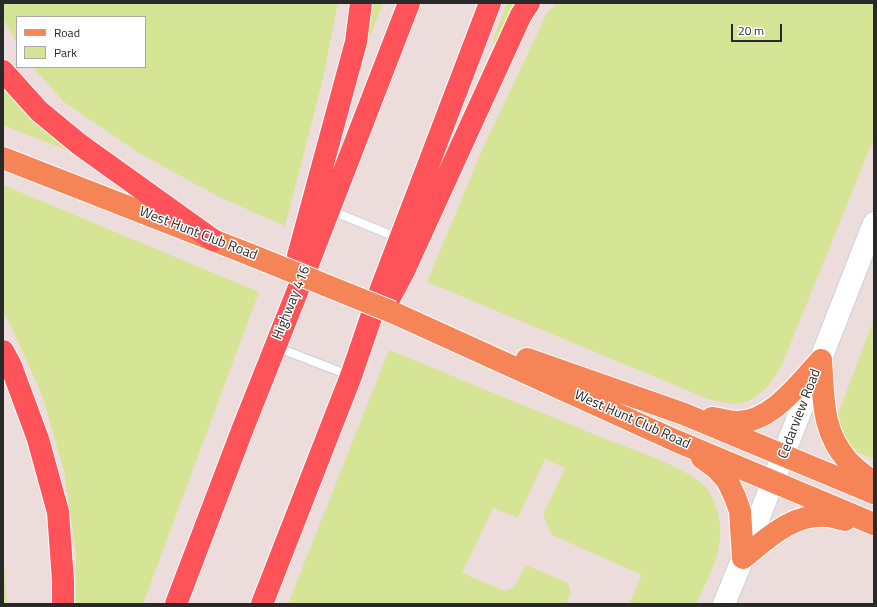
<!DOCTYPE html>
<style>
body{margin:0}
#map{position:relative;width:877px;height:607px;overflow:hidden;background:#ecdcdb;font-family:"Titillium Web",sans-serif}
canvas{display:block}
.frame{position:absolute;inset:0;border:4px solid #292929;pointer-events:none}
.legend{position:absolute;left:16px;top:16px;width:130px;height:52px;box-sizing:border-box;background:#fff;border:1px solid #a9a9a9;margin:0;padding:5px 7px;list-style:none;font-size:12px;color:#292929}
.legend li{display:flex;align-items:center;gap:8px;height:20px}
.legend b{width:20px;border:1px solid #a9a9a9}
.scale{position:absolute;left:731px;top:24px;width:51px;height:18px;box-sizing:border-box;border:2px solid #292929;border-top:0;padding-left:5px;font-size:12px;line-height:14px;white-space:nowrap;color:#292929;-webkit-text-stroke:3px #fff;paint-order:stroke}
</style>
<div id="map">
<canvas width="877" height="607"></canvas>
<div class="frame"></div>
<ul class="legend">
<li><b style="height:5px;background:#f58557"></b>Road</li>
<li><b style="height:11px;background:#d6e595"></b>Park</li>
</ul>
<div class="scale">20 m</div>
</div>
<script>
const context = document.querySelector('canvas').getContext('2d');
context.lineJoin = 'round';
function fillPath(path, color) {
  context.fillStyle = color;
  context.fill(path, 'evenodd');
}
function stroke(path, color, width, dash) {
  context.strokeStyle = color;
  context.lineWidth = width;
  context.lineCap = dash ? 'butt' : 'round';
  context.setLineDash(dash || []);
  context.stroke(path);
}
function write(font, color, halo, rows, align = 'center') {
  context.font = font + ' "Titillium Web",sans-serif';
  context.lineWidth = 3;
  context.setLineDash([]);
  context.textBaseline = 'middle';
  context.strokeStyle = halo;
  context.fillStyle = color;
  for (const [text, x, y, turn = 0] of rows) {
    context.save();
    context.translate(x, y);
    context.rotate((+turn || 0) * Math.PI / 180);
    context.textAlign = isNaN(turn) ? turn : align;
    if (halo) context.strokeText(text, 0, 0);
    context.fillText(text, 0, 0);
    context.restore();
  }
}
const green = new Path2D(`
 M3,3H338L322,83L285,226L217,196L139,153L64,102L33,67H145V17H17V44L3,18Z
 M373,3H383L369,39L367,37Z
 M507,3H515L496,44L492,43Z
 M557,3H874V138L781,367C771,383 758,402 736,404C728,404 717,401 708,399L427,282L483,148L547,13Z
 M3,86C23,111 47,129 72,148L69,151L3,125Z
 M3,185L259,292L143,604H76V554L64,471L42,395L9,322L3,313Z
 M874,319V459L828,440Z
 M389,350C457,378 525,406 593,434C619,445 646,453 671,465C683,471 703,481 710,493C732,535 715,565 696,604H629L642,575L552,535L543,515L565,468L545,459L518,518L493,508L462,573L505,591L514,587L526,565L568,583L571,593L566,604H288Z
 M3,548L7,604H3Z`);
const service = new Path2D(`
 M330,210L398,238
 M276,347L351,376`);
const secondary = new Path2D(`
 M724,604L743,558L874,223`);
const primary = new Path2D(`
 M3,158L251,255
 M392,312L674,440L874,524
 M527,359L684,414L874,493
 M821,360C824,398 821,431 848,461C855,469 866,476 874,483
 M712,418C720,419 729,422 737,422C772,422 799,383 821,360
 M702,458L717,469L727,480L735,497L740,511L743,558
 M743,558C768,538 793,513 827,516C833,516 839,519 845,520`);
const motorway = new Path2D(`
 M3,71L39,111L79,144L213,240
 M298,256L356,42L361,3
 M389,299L404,271L521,15L529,3
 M3,351L11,366L38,439L58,512L63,581V604
 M176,604L243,428L307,267L409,3
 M262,604L351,376L379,294L490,3`);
const primaryBridge = new Path2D(`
 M251,255L392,312`);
const streetNames = [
 ["West Hunt Club Road",198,234,21],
 ["Highway 416",292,303,-68],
 ["Cedarview Road",800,414,-69],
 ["West Hunt Club Road",632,420,24]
];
fillPath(green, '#d6e595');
stroke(service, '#c6d2d8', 10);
stroke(secondary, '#c6d2d8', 24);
stroke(primary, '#fff', 24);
stroke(motorway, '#fff', 24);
stroke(service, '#fff', 8);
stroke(secondary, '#fff', 22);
stroke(primary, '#f58557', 22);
stroke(motorway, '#ff535a', 22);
stroke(primaryBridge, '#fff', 24, []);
stroke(primaryBridge, '#f58557', 22);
write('14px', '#292929', '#fff', streetNames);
</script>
